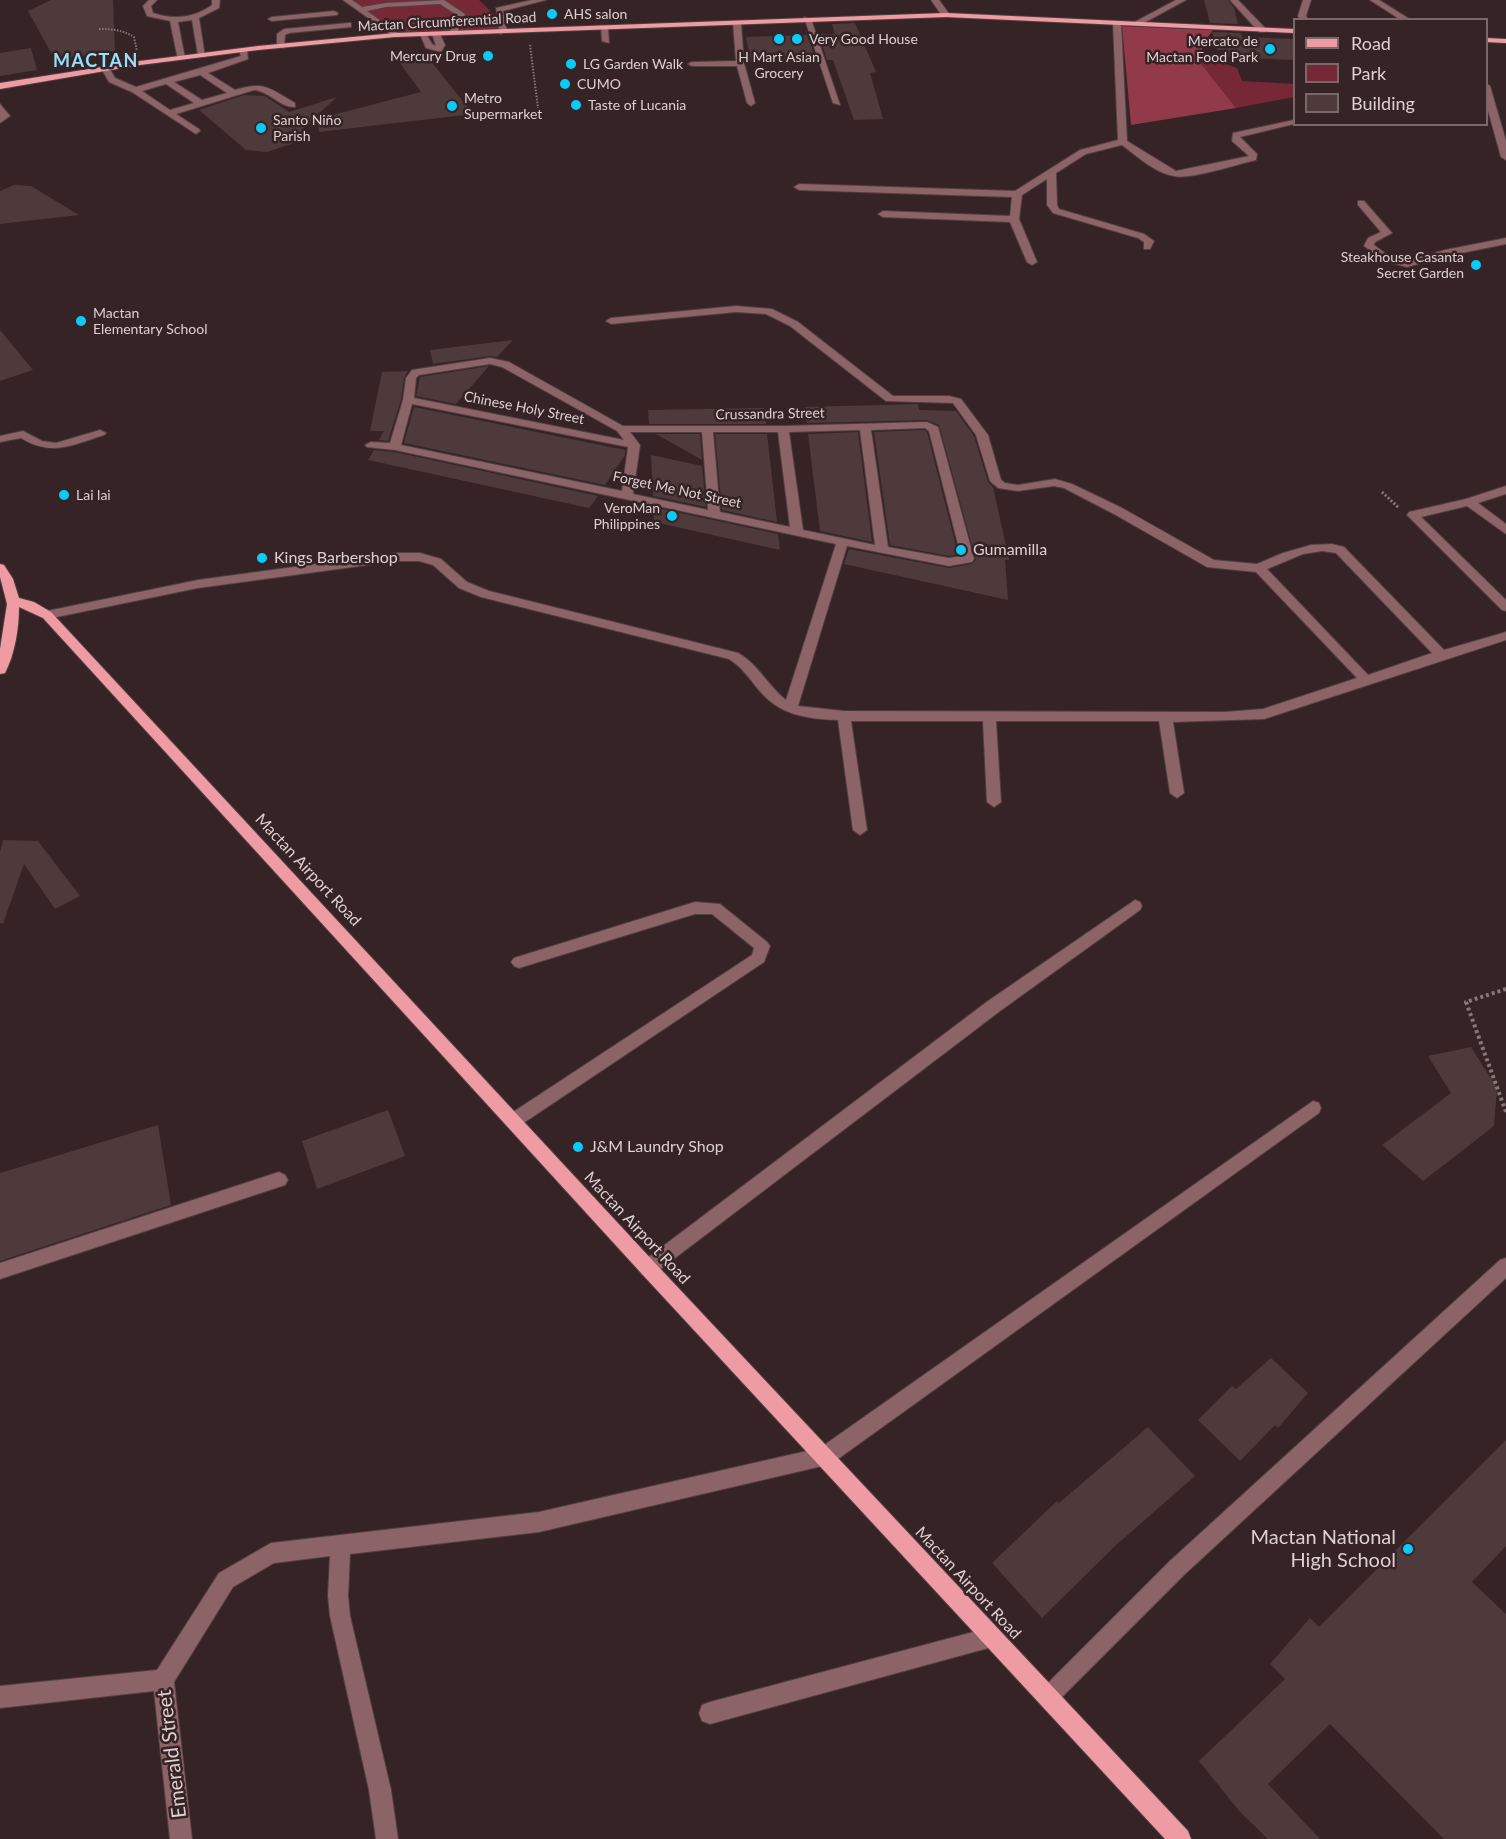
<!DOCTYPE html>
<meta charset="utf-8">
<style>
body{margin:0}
#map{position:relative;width:1506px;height:1839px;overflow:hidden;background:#362325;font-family:Lato,sans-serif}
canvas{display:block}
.legend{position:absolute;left:1293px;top:18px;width:195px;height:108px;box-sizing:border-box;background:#362325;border:2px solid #79686a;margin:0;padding:8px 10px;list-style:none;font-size:18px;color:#ddd0d1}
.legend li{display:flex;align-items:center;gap:12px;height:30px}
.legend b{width:30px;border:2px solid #79686a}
</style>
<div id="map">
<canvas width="1506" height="1839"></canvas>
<ul class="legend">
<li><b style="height:8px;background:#ef9ba4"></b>Road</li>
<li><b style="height:16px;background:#772836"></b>Park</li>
<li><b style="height:16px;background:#4e3a3b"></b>Building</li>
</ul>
</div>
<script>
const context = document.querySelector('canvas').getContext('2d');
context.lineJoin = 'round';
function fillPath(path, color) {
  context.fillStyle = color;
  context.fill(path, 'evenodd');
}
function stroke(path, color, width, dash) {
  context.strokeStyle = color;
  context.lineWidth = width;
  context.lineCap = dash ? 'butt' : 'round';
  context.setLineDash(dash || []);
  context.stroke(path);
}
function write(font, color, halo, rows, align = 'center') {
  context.font = font + ' Lato,sans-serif';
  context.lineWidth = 5;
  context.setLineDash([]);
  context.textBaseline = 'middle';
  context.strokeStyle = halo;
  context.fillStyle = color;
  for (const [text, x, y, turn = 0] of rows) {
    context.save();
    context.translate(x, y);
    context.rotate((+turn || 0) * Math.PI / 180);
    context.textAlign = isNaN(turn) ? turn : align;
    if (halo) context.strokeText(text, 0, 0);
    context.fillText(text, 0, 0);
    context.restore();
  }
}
const green = new Path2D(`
 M351,0H479L512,32L395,35Z
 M1217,61L1237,68L1242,81L1294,84V97L1236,108L1200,62Z`);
const forest = new Path2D(`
 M1122,26L1213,30L1203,44L1199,61L1236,108L1131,125Z`);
const building = new Path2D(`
 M51,0H113L115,51L55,60L28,11Z
 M1204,0H1228L1234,8L1238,24L1210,23Z
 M855,23L876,72L870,73L883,119L854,120L833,60H827L819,34H835L832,24Z
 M1212,32L1241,33L1242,37L1294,39V60L1225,57L1223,50H1217Z
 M808,35L816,61L751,63L746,37Z
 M31,48L37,70L0,76V53Z
 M426,55L473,114L319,132L317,119L421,92L395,56Z
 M244,95L265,96L289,112L337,97L302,129L309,138L267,152L246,150L199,110Z
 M14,185L31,186L79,215L0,224V191Z
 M0,330L33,370L0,381Z
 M513,340L497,357L490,356L433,364L430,350Z
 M489,366L456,404L416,396L420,377Z
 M408,371L404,378L401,400L388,441L379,440L384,431H370L382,372Z
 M918,404L919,410L956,411L974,436L988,482L993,487L1009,560H1005L1008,600L844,564L849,549L949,568L972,564L976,560L939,425L927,420L807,423L805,407Z
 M414,407L625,450V455L605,485L404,443Z
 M764,408L766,424H649L648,410Z
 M924,430L927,432L958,554L949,556L890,545L874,432Z
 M858,432L872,542L820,531L808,434Z
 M656,434H700L702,460Z
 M715,434H767L777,522L722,510Z
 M374,450L395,452L598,496L589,508L368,460Z
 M651,455L702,466L706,507L653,496Z
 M653,507L778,534L780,550L654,522Z
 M3,840L38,841L80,896L55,909L24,864L3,924L0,923V852Z
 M1471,1047L1497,1088L1494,1126L1423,1181L1382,1145L1451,1093L1428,1056Z
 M388,1110L405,1156L317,1189L302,1141Z
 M158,1125L171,1205L0,1261V1173Z
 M1271,1358L1308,1393L1278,1428L1275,1425L1240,1461L1198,1420L1232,1386L1236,1389Z
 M1148,1427L1195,1476L1115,1546L1042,1618L992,1563L1057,1501L1059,1503Z
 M1506,1440V1546L1472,1582L1506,1614V1839H1444L1330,1724L1268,1784L1320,1839H1268L1240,1812L1199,1761L1285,1679L1270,1664L1310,1618L1319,1627Z`);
const pathFar2 = new Path2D(`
 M99,29C112,29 123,30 134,37L137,51
 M530,45L538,108`);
const pathFar1 = new Path2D(`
 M1382,492L1399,508`);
const path = new Path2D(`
 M1506,989L1466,1002L1506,1112`);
const minor = new Path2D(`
 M149,0H157L151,6L153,13C173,20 195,18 212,5V0H220L219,8L199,18L205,57L198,55L192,20L178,22L185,58L178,60L170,21L147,16L143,6Z
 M343,0H352L362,7L386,3L444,0L465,14L457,33L453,35L449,33L457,15L440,4L386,7L367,11L398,33V37H395Z
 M532,0H546L503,11L507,32L500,34L496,8Z
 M931,0H939L950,15L949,17H943Z
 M1176,0H1186L1138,26L1131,24Z
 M1230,0H1238L1265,28V32H1259Z
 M1303,0H1311L1306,16L1308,20H1300L1298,16Z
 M1370,0H1379L1411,20H1401Z
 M334,11L338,13L337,15L272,21L268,19L272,17Z
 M804,17L811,19L840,105L833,103Z
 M737,21L741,23L744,63L755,103L751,106L747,103L737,66H692L688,64L692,62L736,61L733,23Z
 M1117,21L1121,23L1127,141L1176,171L1249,156L1232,141L1233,133L1294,120V124L1240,137L1257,154L1256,160C1238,164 1190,180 1174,176C1155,173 1137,156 1122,145L1086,154L1056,173L1057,205L1059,209L1144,234L1154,241L1150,249H1144V242L1138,238L1053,213L1047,205V179L1022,195L1019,219L1037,262L1032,265L1027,262L1010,222L883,217L878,214L883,211L1010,216L1012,197L799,190L794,187L799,184L1015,191L1080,150L1118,140L1113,23Z
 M348,23H351V27L289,33L285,35L284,48L277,46V34L284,29Z
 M601,26L608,28L609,43L602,41Z
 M419,32H425L432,44L436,46L432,34L439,32L445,45L441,52L426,48Z
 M243,48L247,50L248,59L208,73L235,90C265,81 269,88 295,103V107C281,108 269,91 254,90L176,114L199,129L200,131L196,134L132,92L109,82L101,68L108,66L115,78L136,87L241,56L239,50ZM200,75L227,93L202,100L174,82ZM166,84L194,103L170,110L142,91Z
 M1486,84L1490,86L1506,141V160L1501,157L1486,103Z
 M0,104L10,116L0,123Z
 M1358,201H1364L1392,233L1375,242L1374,245L1390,257L1407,261L1445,250L1506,238V244L1447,256L1407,267L1384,261L1364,246L1368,238L1381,232L1358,205Z
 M736,306L772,309L798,322L893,396H949L961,399L988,435L1001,480L1005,483L1018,485L1055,479L1072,484L1122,508L1214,560L1257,564L1283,553L1311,545L1332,544L1344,547L1444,650L1506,632V640L1264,719L1173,722L1184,793L1177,798L1170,793L1159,721H996L1001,802L994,807L987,802L983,721H851L867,830L860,835L853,830L838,720C806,719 779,715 758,689C749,678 742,667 729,659L481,597L459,588L433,565L419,561H397L198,588L47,619L41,615L47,611L198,580L397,553H420L441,559L467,582L489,591L738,653C758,664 768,686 786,700L836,544L395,450L367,447L365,445L371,442L390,443L403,400L406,378L412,370L490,358L509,362L623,426H783L927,422L938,427L974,559L972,562L949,566L847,546L798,706L844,711L1225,712L1263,709L1357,678L1256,572L1207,567L1114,514L1064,488L1054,486L1018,491L998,488L990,481L976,435L953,403L886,401L790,326L766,314L736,312L611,324L606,321L611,318ZM490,364L502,367L617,431L624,440L414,398L416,378L419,375ZM412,404L628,447L622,491L401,445ZM925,428L929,431L961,556L949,558L888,547L871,430ZM860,430L875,545L803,530L789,432ZM630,432H702L708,510L633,494L640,445ZM713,432H778L790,527L720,512ZM1322,551L1336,553L1432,653L1368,675L1267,569L1303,554Z
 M100,430L106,433L104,435C72,445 52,457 21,438L0,442V436L23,431L42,441L56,443Z
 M1506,486V494L1478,503L1506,524V534L1467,506L1421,517L1506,600V611L1502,610L1407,515L1409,512L1466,499Z
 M1135,900L1140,902L1142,906L1140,910L1000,1011L654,1274L648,1276L642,1274L639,1268L642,1262L988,1001Z
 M695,902L720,904L767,942L770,946L764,962L519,1126L513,1128L507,1126L505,1121L507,1116L752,955L754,948L712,914H695L519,968L514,966L511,962L514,958Z
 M1313,1101L1319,1103L1321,1108L1319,1113L831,1464L539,1532L350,1554L348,1596L350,1616L391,1790L398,1839H376L369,1790L330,1616L328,1596L330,1556L274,1563L233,1587L174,1682L192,1839H170L154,1691L0,1708V1686L157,1670L219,1573L271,1543L539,1512L820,1448Z
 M279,1172L285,1175L288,1180L285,1185L0,1279V1263Z
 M1506,1258V1278L1185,1574L1055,1704L1048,1708L1041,1704L1037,1697L1041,1690L1171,1560L1500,1260Z
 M992,1627L999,1630L1002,1637L999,1644L992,1647L710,1724L702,1721L699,1713L702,1705L710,1702Z`);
const major = new Path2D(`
 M946,13L1294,29V33L946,17L395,37L258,50L140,65L0,89V83L140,61L258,46L395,33Z
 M1486,38L1506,39V43L1486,42Z
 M0,564L4,565L13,579L19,598L34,602L51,612L654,1262L1188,1831L1191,1839H1165L642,1274L43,618L19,607C19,628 15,654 5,673L0,674V649L7,604L0,577Z`);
const markers = [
 [552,14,6,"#08cbfa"],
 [779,39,6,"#08cbfa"],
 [797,39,6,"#08cbfa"],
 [1270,49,6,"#08cbfa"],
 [488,56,6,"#08cbfa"],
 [571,64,6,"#08cbfa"],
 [565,84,6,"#08cbfa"],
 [576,105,6,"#08cbfa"],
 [452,106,6,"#08cbfa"],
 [261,128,6,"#08cbfa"],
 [1476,265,6,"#08cbfa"],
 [81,321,6,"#08cbfa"],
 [64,495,6,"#08cbfa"],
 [672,516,6,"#08cbfa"],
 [961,550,6,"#08cbfa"],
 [262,558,6,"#08cbfa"],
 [578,1147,6,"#08cbfa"],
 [1408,1549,6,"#08cbfa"]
];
const farPoinames = [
 ["AHS salon",564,14],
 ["Very Good House",809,39],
 ["Mercato de",1258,41,"right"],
 ["Mactan Food Park",1258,57,"right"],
 ["Mercury Drug",476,56,"right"],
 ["H Mart Asian",779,57,"center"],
 ["Grocery",779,73,"center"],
 ["LG Garden Walk",583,64],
 ["CUMO",577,84],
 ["Metro",464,98],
 ["Supermarket",464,114],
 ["Taste of Lucania",588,105],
 ["Santo Niño",273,120],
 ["Parish",273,136],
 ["Steakhouse Casanta",1464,257,"right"],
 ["Secret Garden",1464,273,"right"],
 ["Mactan",93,313],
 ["Elementary School",93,329],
 ["Lai lai",76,495],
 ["VeroMan",660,508,"right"],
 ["Philippines",660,524,"right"]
];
const farStreetnames = [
 ["Mactan Circumferential Road",447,22,-3],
 ["Chinese Holy Street",524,408,11],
 ["Crussandra Street",770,414,-1],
 ["Forget Me Not Street",677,490,12]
];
const poiNames = [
 ["Gumamilla",973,550],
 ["Kings Barbershop",274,558],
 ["J&M Laundry Shop",590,1147]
];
const streetNames = [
 ["Mactan Airport Road",308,870,47],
 ["Mactan Airport Road",637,1228,47],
 ["Mactan Airport Road",968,1583,47]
];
const farDistrictnames = [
 ["MACTAN",96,61]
];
const nearPoinames = [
 ["Mactan National",1396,1538],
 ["High School",1396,1561]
];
const nearStreetnames = [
 ["Emerald Street",172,1754,-97]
];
fillPath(green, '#772836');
fillPath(forest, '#923a49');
fillPath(building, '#4e3a3b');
stroke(minor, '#513f41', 2);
stroke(major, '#513f41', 2);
stroke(pathFar2, '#877778', 2, [1.5, 1.5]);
stroke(pathFar1, '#877778', 3, [2, 2]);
stroke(path, '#877778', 4, [3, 3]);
fillPath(minor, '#8c6367');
fillPath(major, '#ef9ba4');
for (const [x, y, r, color] of markers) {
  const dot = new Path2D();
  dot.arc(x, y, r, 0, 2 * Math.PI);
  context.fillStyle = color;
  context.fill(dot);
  stroke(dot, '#362325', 2);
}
write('14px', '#ddd0d1', '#362325', farPoinames, 'left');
write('14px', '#ddd0d1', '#362325', farStreetnames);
write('16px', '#ddd0d1', '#362325', poiNames, 'left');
write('16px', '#ddd0d1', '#362325', streetNames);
context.letterSpacing = '1.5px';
write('bold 18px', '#98e0fa', '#362325', farDistrictnames);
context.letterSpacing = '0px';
write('20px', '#ddd0d1', '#362325', nearPoinames, 'right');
write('20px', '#ddd0d1', '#362325', nearStreetnames);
</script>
